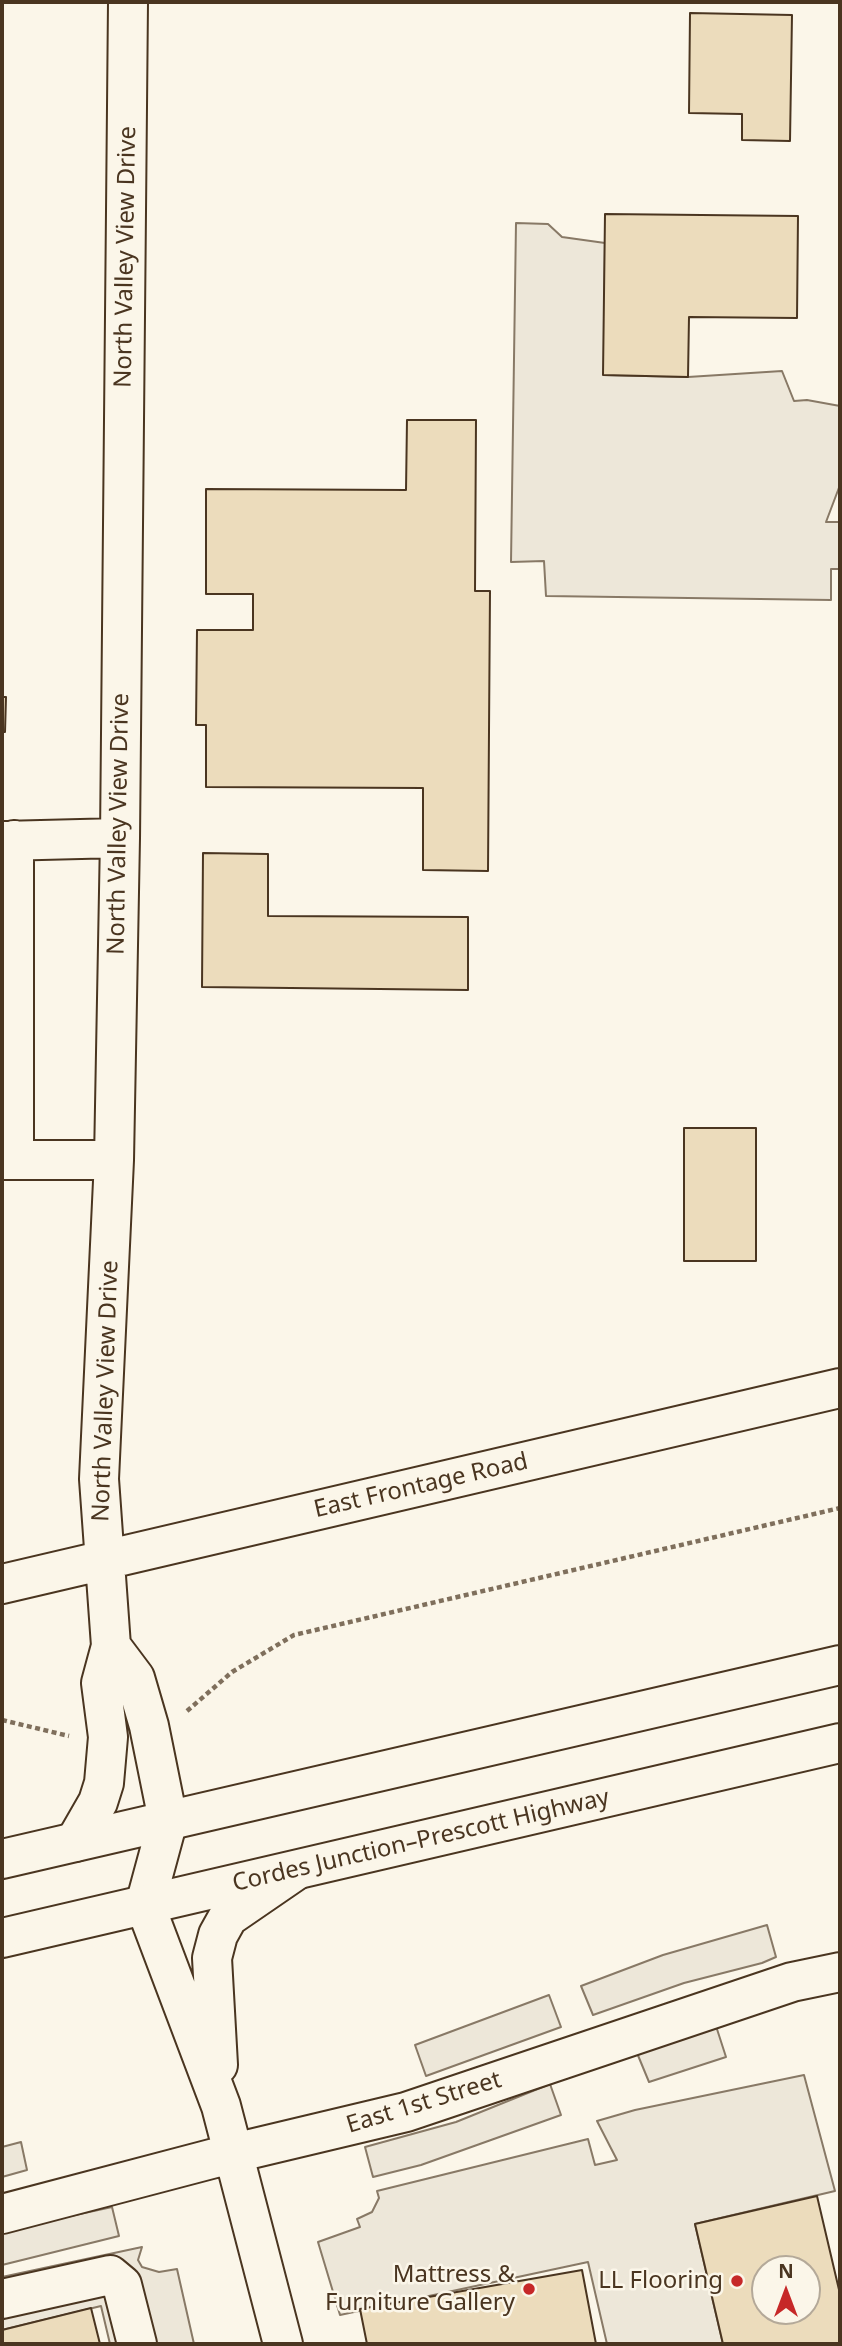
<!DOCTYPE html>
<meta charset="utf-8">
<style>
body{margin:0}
#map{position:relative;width:842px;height:2346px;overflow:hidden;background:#fbf6e9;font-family:"Noto Sans",sans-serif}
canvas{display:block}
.frame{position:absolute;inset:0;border:4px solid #4a3520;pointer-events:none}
.north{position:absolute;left:751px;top:2255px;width:70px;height:70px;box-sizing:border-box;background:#fbf6e9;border:2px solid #b4a999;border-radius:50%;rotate:0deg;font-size:19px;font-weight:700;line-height:28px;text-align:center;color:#4a3520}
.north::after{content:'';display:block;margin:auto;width:24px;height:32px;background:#c62828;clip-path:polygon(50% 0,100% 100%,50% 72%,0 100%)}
</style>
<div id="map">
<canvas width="842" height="2346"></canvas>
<div class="frame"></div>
<div class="north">N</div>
</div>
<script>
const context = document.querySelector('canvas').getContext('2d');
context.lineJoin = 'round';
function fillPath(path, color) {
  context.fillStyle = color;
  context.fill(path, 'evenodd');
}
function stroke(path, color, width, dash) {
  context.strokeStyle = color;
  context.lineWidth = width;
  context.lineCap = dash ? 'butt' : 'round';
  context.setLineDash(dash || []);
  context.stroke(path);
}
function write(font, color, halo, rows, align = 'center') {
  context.font = font + ' "Noto Sans",sans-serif';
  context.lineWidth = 5;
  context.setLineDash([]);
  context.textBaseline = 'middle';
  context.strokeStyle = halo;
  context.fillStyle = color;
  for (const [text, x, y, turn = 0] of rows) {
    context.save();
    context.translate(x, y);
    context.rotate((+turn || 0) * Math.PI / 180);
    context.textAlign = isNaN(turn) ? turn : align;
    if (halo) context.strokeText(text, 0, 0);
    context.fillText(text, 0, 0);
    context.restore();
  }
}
const parking = new Path2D(`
 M516,223L548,224L562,237L605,243L604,375L688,377L782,371L794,401L807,400L840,406V485L826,522H840V569H831V600L546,596L544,561L511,562Z
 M767,1925L776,1957L762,1963L684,1983L593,2015L581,1986L663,1955Z
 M549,1995L561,2027L426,2076L415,2045Z
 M716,2026L726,2057L649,2082L637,2053Z
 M804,2075L835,2191L695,2224L723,2344H607L588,2262L340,2315L318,2242L360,2227L357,2219L372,2212L379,2198L377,2191L588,2139L595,2165L617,2160L597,2121L635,2110Z
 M550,2084L561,2115L421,2165L373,2177L365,2147L456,2122Z
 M21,2142L27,2170L2,2177V2147Z
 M112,2207L119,2236L2,2265V2231Z
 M142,2247L138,2260L142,2267L159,2272L177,2269L194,2344H110L101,2306L2,2330V2277Z`);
const building = new Path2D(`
 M690,13L792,15L790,141L742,140V114L689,113Z
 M605,214L798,216L797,318L689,317L688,377L603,375Z
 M407,420H476L475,591H490L488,871L423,870V788L206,787V725H196L197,630H253V594H206V489L406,490Z
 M2,697H6L5,732H2Z
 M203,853L268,854V916L468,917V990L202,987Z
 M684,1128H756V1261H684Z
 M817,2196L840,2294V2344H723L695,2224ZM765,2269H807V2311H765Z
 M582,2270L596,2344H367L360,2309Z
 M91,2308L100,2344H2V2330Z`);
const path = new Path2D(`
 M187,1711L232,1672L294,1635L840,1508
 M2,1720L69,1736`);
const minor = new Path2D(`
 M14,840V1160
 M2,841L120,838
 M2,1160H114
 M2,1584L840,1388
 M111,1646L135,1678L149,1726L168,1820L145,1905L221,2106L283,2344
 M75,1842L98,1802L104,1783L108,1737L101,1683L111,1646L99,1479L114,1160L120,838L128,2
 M218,2065L212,1958L218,1935L228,1917L295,1871
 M2,2214L234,2153L406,2112L792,1982L840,1972
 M2,2299L110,2275L122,2285L137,2344`);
const major = new Path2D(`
 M2,1859L840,1665
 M2,1938L840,1743`);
const markers = [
 [737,2281,7,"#c62828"],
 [529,2289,7,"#c62828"]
];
const streetNames = [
 ["North Valley View Drive",126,257,-89],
 ["North Valley View Drive",119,824,-89],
 ["North Valley View Drive",106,1391,-88],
 ["East Frontage Road",421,1486,-13],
 ["Cordes Junction–Prescott Highway",421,1841,-13],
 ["East 1st Street",424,2103,-17]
];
const poiNames = [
 ["Mattress &",515,2275],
 ["Furniture Gallery",515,2303],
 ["LL Flooring",723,2281]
];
fillPath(parking, '#ede7d9');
stroke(parking, '#887966', 2);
fillPath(building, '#ecdcbc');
stroke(building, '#4a3520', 2);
stroke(minor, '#4a3520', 42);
stroke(major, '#4a3520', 42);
stroke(path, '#7f6f5c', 4.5, [5, 3.5]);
stroke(minor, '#fbf6e9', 38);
stroke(major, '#fbf6e9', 38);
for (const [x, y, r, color] of markers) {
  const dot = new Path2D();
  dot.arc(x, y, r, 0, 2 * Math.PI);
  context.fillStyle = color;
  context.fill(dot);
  stroke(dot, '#fbf6e9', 2.5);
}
write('24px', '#4a3520', '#fbf6e9', streetNames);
write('24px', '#4a3520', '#fbf6e9', poiNames, 'right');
</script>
